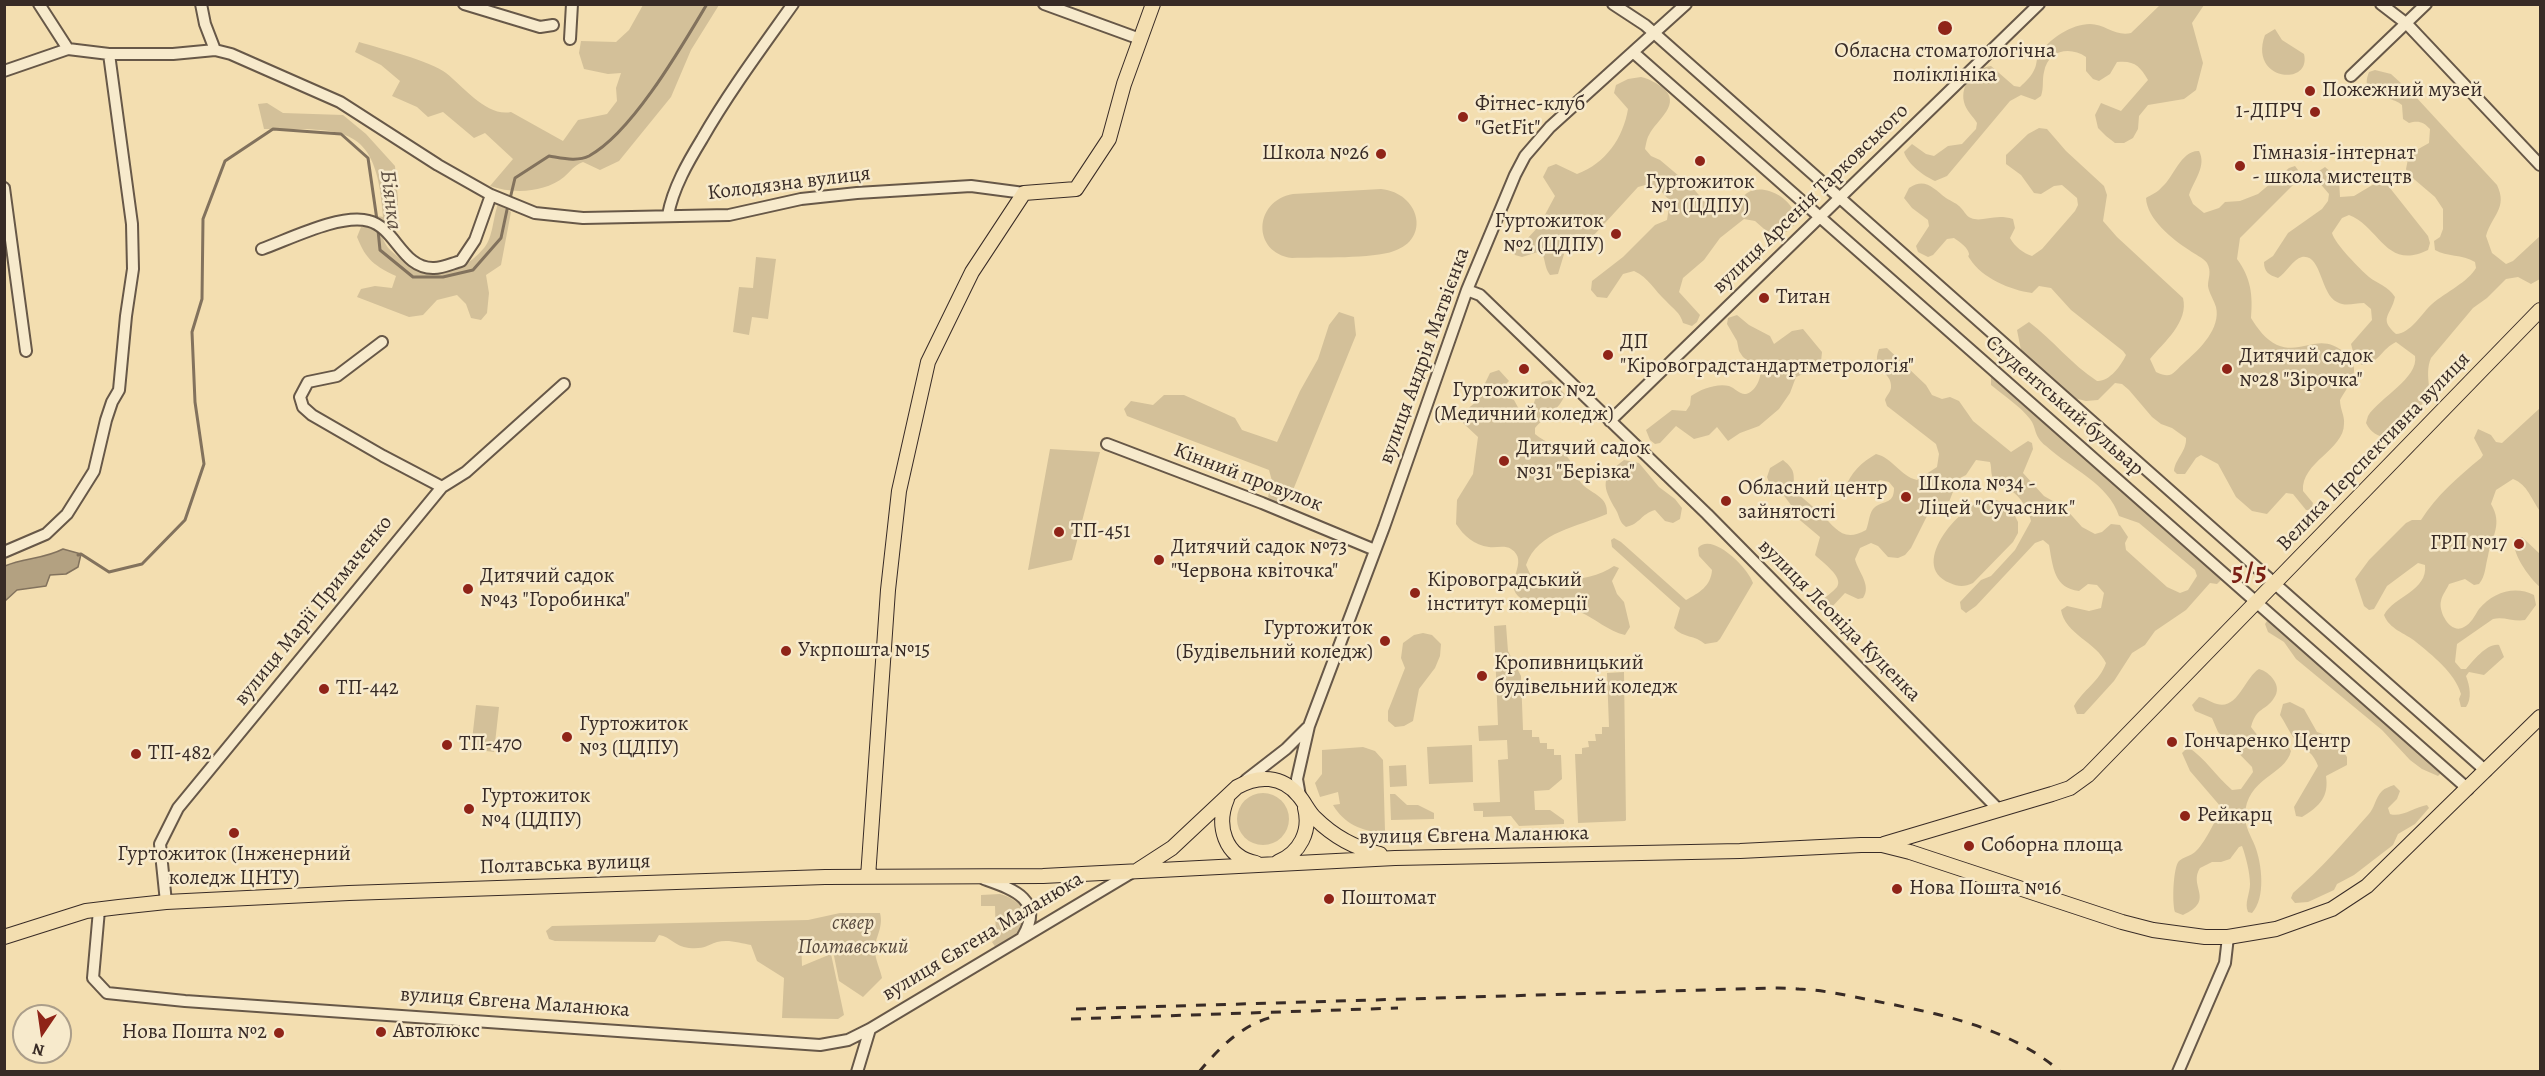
<!DOCTYPE html>
<meta charset="utf-8">
<style>
body{margin:0}
#map{position:relative;width:2545px;height:1076px;overflow:hidden;background:#f3deb0;font-family:Alegreya,serif}
canvas{display:block}
.frame{position:absolute;inset:0;border:6px solid #382b26;pointer-events:none}
.north{position:absolute;left:12px;top:1004px;width:60px;height:60px;box-sizing:border-box;background:#f7eacc;border:2px solid #ab9e8a;border-radius:50%;rotate:193deg;font-size:16px;font-weight:700;line-height:24px;text-align:center;color:#382b26}
.north::after{content:'';display:block;margin:auto;width:21px;height:27px;background:#8f2418;clip-path:polygon(50% 0,100% 100%,50% 72%,0 100%)}
</style>
<div id="map">
<canvas width="2545" height="1076"></canvas>
<div class="frame"></div>
<div class="north">N</div>
</div>
<script>
const context = document.querySelector('canvas').getContext('2d');
context.lineJoin = 'round';
function fillPath(path, color) {
  context.fillStyle = color;
  context.fill(path, 'evenodd');
}
function stroke(path, color, width, dash) {
  context.strokeStyle = color;
  context.lineWidth = width;
  context.lineCap = dash ? 'butt' : 'round';
  context.setLineDash(dash || []);
  context.stroke(path);
}
function write(font, color, halo, rows, align = 'center') {
  context.font = font + ' Alegreya,serif';
  context.lineWidth = 5;
  context.setLineDash([]);
  context.textBaseline = 'middle';
  context.strokeStyle = halo;
  context.fillStyle = color;
  for (const [text, x, y, turn = 0] of rows) {
    context.save();
    context.translate(x, y);
    context.rotate((+turn || 0) * Math.PI / 180);
    context.textAlign = isNaN(turn) ? turn : align;
    if (halo) context.strokeText(text, 0, 0);
    context.fillText(text, 0, 0);
    context.restore();
  }
}
const green = new Path2D(`
 M643,5H719L691,50L671,97L619,161L600,170L583,162C573,166 571,171 564,177C544,193 513,194 490,186L513,159L485,133L474,138L443,112L428,117L417,107L392,96L400,81L381,65L355,52L359,42C379,48 431,61 446,73C464,87 487,117 511,112L563,141L578,120L607,114L617,101L616,88L621,73L608,74L584,69L579,53L581,41L616,42L629,30Z
 M2160,5H2204L2192,23L2203,63L2196,90L2184,99L2148,105L2139,116L2138,129L2133,138L2124,143H2115L2106,136L2098,128L2095,115L2101,103L2121,111L2148,80C2140,66 2134,60 2117,62L2110,74L2099,81L2093,79L2086,71V57C2070,46 2048,50 2044,72C2042,80 2044,88 2041,96L2035,100L2021,95L2010,101L1947,176L1935,181C1924,176 1908,165 1904,152L1912,144L1926,154L1934,156L1948,146L1962,144L1976,129L1977,123C1973,116 1966,111 1964,102C1960,85 1974,68 1991,66L2014,86L2020,87C2026,81 2032,76 2035,68C2037,64 2036,59 2039,55C2048,39 2072,24 2090,24C2105,24 2116,37 2131,33Z
 M2275,29L2282,40L2304,54C2312,87 2248,81 2265,35Z
 M2375,70L2391,74L2415,96L2497,185C2508,208 2492,215 2486,236L2492,253L2506,264L2513,261L2540,236V279L2531,284L2518,277L2506,279L2487,298L2473,308L2431,358C2427,367 2428,377 2429,386C2429,404 2401,428 2388,438C2377,436 2371,433 2366,423L2368,416C2379,398 2419,378 2415,356L2396,342C2381,349 2381,362 2362,365L2355,359L2351,344L2372,320L2371,309L2364,303C2354,303 2346,307 2337,302C2320,294 2322,254 2302,257C2293,259 2286,273 2278,278C2269,275 2264,272 2264,262L2273,256L2288,233L2322,209L2328,201L2329,194L2318,181L2316,173L2325,167L2339,179L2340,197L2354,196L2379,181L2386,183L2428,236L2430,243L2428,250C2386,271 2380,227 2349,215L2342,218L2332,233C2335,244 2360,269 2369,277C2378,284 2388,286 2395,297C2391,316 2378,318 2396,334C2410,334 2422,313 2432,304C2446,292 2468,282 2476,268L2475,262C2462,254 2447,257 2435,250L2434,241L2440,237L2443,229V209L2435,197L2408,174L2406,169L2408,159L2413,152L2429,143L2430,129C2424,122 2418,120 2409,123L2403,119L2402,105C2390,94 2358,99 2369,72Z
 M1641,77C1650,79 1654,82 1662,87C1683,104 1657,119 1649,135C1647,138 1646,144 1645,149L1651,156L1660,160L1692,187L1710,208L1720,213C1724,212 1729,211 1733,208C1740,201 1743,193 1754,190C1783,184 1821,229 1772,236L1755,221L1744,219L1720,238L1704,260L1683,278L1679,292L1700,315L1697,322L1692,326L1683,323C1680,312 1673,309 1666,301C1654,290 1649,278 1634,271L1623,274L1607,298L1597,297L1591,290L1592,281L1623,257L1655,225L1667,220L1670,201L1659,189L1649,184L1638,187L1594,235L1576,234L1565,242V251L1558,274L1550,275C1544,267 1546,260 1541,251L1522,257L1515,255L1511,248L1514,239L1526,240L1539,226L1555,196L1543,177L1548,167L1556,164L1577,174C1606,163 1623,138 1628,109L1614,93L1616,85L1628,79Z
 M267,103L283,113L343,115L366,134L395,166L398,200L397,225L387,224L381,233C385,246 389,250 400,258C429,282 460,276 484,248C493,238 493,217 498,204L511,212L501,265L486,275L489,293L487,313L481,320L471,318L466,304L457,295L437,300L423,315L409,317L357,297L361,289L375,286L392,288L396,276C375,266 366,260 357,237L361,227L370,224L373,215L383,217C377,123 344,129 264,129L258,104Z
 M2039,128L2047,129L2066,151L2104,186L2107,195L2103,221L2117,237L2183,298C2189,322 2164,342 2150,359L2156,372C2173,380 2173,372 2186,361C2200,349 2221,328 2216,307C2214,300 2209,293 2208,286C2208,278 2212,272 2207,263C2204,258 2194,254 2189,250C2172,239 2147,219 2146,198C2151,195 2158,192 2162,187C2174,177 2181,150 2199,151C2207,166 2194,180 2189,195L2193,204L2204,213L2219,208L2225,202L2240,201L2258,194L2289,168L2295,166L2298,170L2300,176L2296,182L2240,238L2237,259C2251,278 2253,295 2251,318C2257,328 2266,340 2277,345C2304,356 2320,329 2347,355C2363,371 2348,385 2340,400C2340,409 2345,416 2344,424C2344,450 2301,462 2303,491L2313,503L2311,510H2306L2293,494L2286,493L2267,514L2252,511L2236,497L2218,464L2201,455L2196,458L2185,474H2177L2174,471C2175,459 2187,451 2186,438L2172,428L2161,424L2152,417L2129,390L2122,384L2115,383L2098,400L2086,401L2074,398L2021,350L2017,330L2029,322C2053,340 2071,364 2097,381C2109,382 2121,366 2126,355L2123,351L2071,310L2051,288L2039,286L2032,293C2010,290 1982,278 1970,259C1966,253 1971,258 1968,251C1966,246 1958,241 1954,238L1947,239L1933,255L1928,257L1918,252L1916,246L1929,226L1928,220L1912,208L1904,198L1909,188C1925,177 1933,188 1946,198C1951,201 1958,204 1961,208C1965,212 1966,216 1971,218C1982,223 1994,213 2013,219L2015,228L2010,238C2015,247 2023,253 2032,256L2042,249L2075,211L2078,205L2077,198L2062,185L2054,186L2041,194L2034,193L2021,175L2006,164V155L2028,134Z
 M1381,189C1420,193 1431,239 1394,251C1373,259 1318,257 1292,258C1252,253 1253,201 1293,194Z
 M756,257L776,259L768,319L752,317L749,335L733,332L739,287L753,288Z
 M1339,312L1354,317L1356,335L1289,500L1277,505L1268,497L1272,481L1269,470L1127,416L1124,409L1131,401L1153,405L1164,395H1184L1235,418L1242,430L1277,442L1300,391L1318,359L1329,325Z
 M1737,315L1749,325L1770,336L1774,344L1792,331L1803,329L1822,352L1821,362L1812,370L1796,377L1790,393L1779,409L1759,426L1740,433L1728,441L1717,427L1709,435L1694,439L1676,426L1660,443L1655,444L1650,440L1646,430L1672,410L1686,411L1690,405L1691,396C1701,389 1717,383 1729,386C1735,388 1740,395 1746,394C1755,392 1762,378 1760,370L1743,357L1739,351L1737,341L1727,324L1728,318Z
 M1887,348L1926,385L1932,395L1942,399L1950,397L1959,401L1973,421L2011,452L2028,441L2032,443L2033,449L2023,473L2044,496L2065,508L2082,527L2095,534L2102,532L2111,524L2120,525L2128,537L2125,543L2126,550L2167,587L2180,593L2188,590L2197,576L2195,570L2139,523L2119,516C2109,484 2070,468 2046,446C2033,436 2037,428 2030,419C2020,406 2003,395 1991,385V377L1995,378L2220,574L2221,580L2217,584L2210,583L2186,610L2155,631L2145,645L2132,653L2114,681L2084,714H2077L2074,706C2083,690 2100,681 2106,663C2096,642 2065,634 2061,610L2067,606L2089,611L2101,608L2104,593L2097,585L2088,584L2079,591C2054,588 2053,567 2049,545L2043,540L2035,543L1976,606L1966,613L1961,609L1960,602L1981,580L1991,576L2015,550L2031,521C2028,509 2021,497 2010,490C2004,487 1998,485 1994,480C1990,474 1992,468 1990,462L1976,460L1966,475L1958,479L1949,502L1928,514L1911,548L1905,555L1898,558L1888,557L1878,546L1871,543L1860,548L1855,559C1858,572 1872,585 1863,598L1858,599L1845,593L1830,609L1825,610L1821,601C1825,597 1833,592 1837,587C1844,577 1822,562 1815,555L1820,537L1795,516L1791,505L1782,493L1770,485L1767,477L1770,468L1783,460C1798,472 1792,475 1795,491C1803,499 1813,506 1821,514C1836,528 1843,543 1866,530C1869,524 1869,511 1875,507C1885,500 1894,504 1894,488L1889,482L1880,480L1855,496L1848,495L1845,489C1850,473 1862,462 1876,454C1893,458 1900,476 1917,480L1937,467L1939,454L1936,444L1887,406L1885,400C1886,396 1890,393 1891,388C1893,371 1870,372 1879,349Z
 M1499,370L1509,381L1502,388L1505,396L1514,400L1520,411L1528,415C1536,404 1535,393 1542,382L1551,380L1565,394C1560,410 1545,416 1535,428V434C1546,443 1560,447 1569,459C1574,467 1576,477 1582,484C1593,495 1608,496 1607,514C1578,527 1538,531 1526,565L1531,576C1554,585 1594,580 1614,566L1619,568L1612,581L1617,594L1624,602L1630,627L1625,635C1608,631 1596,619 1580,612C1564,606 1529,606 1518,596C1504,582 1530,561 1511,549C1505,545 1496,548 1489,547C1474,545 1464,536 1456,524L1457,500L1473,474L1478,437L1463,423L1466,410L1476,402L1490,373Z
 M2540,408V511C2531,499 2528,485 2513,479L2496,490L2491,504C2503,524 2492,536 2488,556C2485,567 2486,575 2479,584L2474,585L2465,579L2449,584C2447,589 2442,595 2441,601C2438,612 2451,635 2464,627C2471,624 2475,615 2479,609C2493,592 2515,585 2534,595L2536,605L2525,620C2514,622 2503,616 2493,619L2457,644L2455,662L2461,669H2466C2474,660 2487,643 2499,645L2504,657L2484,675L2469,672L2466,676C2470,686 2472,699 2466,707H2461L2459,699L2461,694C2455,673 2432,655 2416,642C2405,633 2389,629 2384,615C2394,596 2428,591 2425,565L2418,563L2387,586L2374,609L2369,610L2364,606L2355,579L2369,560L2406,523L2412,520H2421C2436,496 2459,476 2481,458L2483,455L2474,438L2478,429L2491,435L2496,442L2502,443Z
 M1050,449L1100,452L1072,560L1028,570Z
 M1624,460L1639,463L1659,487L1675,499L1682,508L1680,519L1673,523L1665,521L1655,510C1641,514 1640,524 1626,527C1619,522 1620,517 1616,510C1602,486 1600,478 1624,460Z
 M1990,498L2002,502L2012,510L2018,522V533L2013,542L1973,583C1965,587 1958,587 1950,583C1905,565 1965,500 1990,498Z
 M2522,537L2540,554V587C2530,579 2508,549 2516,538Z
 M1614,538L1621,542L1686,600C1699,593 1711,586 1712,570L1699,556L1698,548C1712,531 1749,569 1753,583L1720,639L1717,642L1705,644C1695,635 1683,638 1674,628L1680,608L1612,547L1611,540Z
 M2271,620L2438,767L2441,773L2438,776L2422,769L2410,760L2382,730L2296,659L2284,642L2268,632L2265,624L2267,621Z
 M1506,625L1508,651L1521,676L1523,730H1532V737H1539L1540,743H1547V749H1554V755H1561L1562,779L1549,790L1534,791L1535,810H1550L1564,820V824L1519,826L1511,816L1483,817V811H1474L1473,803L1500,802L1498,760L1508,759L1507,740L1479,741L1478,726L1498,725L1494,626Z
 M1423,633L1432,635L1441,644L1440,656L1435,668L1419,689L1413,721L1404,726L1395,727L1388,721V711L1405,668L1401,658L1403,643L1414,635Z
 M2259,669C2270,672 2283,686 2274,698C2265,712 2257,706 2251,727L2265,745L2272,748L2282,744L2288,746L2291,751C2285,776 2246,777 2245,816C2245,827 2251,836 2255,846C2262,864 2266,898 2252,913L2248,912C2244,903 2250,894 2250,884C2250,873 2246,857 2242,846L2239,847L2230,859L2221,862H2212L2200,868C2188,887 2216,900 2183,915L2175,912C2172,904 2173,867 2179,861C2183,857 2191,856 2195,852C2203,846 2218,817 2221,807L2190,771L2182,753L2188,747C2205,758 2216,776 2232,790L2241,789L2253,772L2252,767L2218,732L2212,718L2195,711L2192,705L2199,697C2206,698 2210,702 2217,704C2238,710 2245,677 2259,669Z
 M1624,672L1626,820L1625,821L1578,823L1575,754H1582V748L1589,747L1588,741H1596L1595,734H1602V727H1609L1607,673Z
 M2290,702L2304,709L2317,732L2334,738L2347,757V765L2326,776C2329,797 2320,806 2302,817L2296,816L2294,807L2318,766C2313,751 2302,748 2293,737C2288,730 2285,722 2280,715L2283,704Z
 M476,705L499,707L494,752L471,749Z
 M1472,745L1473,782L1429,784L1427,747Z
 M1363,747L1375,751L1383,760L1385,831L1383,833C1362,831 1344,824 1333,805L1340,804L1338,792L1320,797L1315,783L1322,774V750Z
 M1406,765L1407,786L1390,787L1389,766Z
 M2394,785L2400,791L2397,799L2388,808L2390,814C2401,818 2415,807 2427,805L2429,808L2415,824L2398,834L2393,845L2354,875L2337,884L2334,890L2308,902L2295,903L2291,898L2293,893C2321,869 2344,842 2368,815C2375,808 2375,798 2382,791C2385,788 2389,787 2394,785Z
 M1237 819a26 26 0 1 1 52 0a26 26 0 1 1-52 0Z
 M1390,794H1395L1407,805H1418L1434,813V819L1391,820Z
 M1000,894C1018,899 1035,913 1020,932C1015,938 1003,943 996,948L992,942L996,939L995,906H981V895Z
 M840,913H880C884,928 874,939 875,950C875,959 880,969 882,978L863,997L839,981L832,946L801,940L802,966L831,954L844,1015L838,1019L782,1018L784,978L757,961L751,945C741,943 728,939 717,942C705,946 705,949 689,948C674,946 671,937 659,935L655,942L555,941L549,939L546,931L552,926L808,920Z`);
const water = new Path2D(`
 M63,549L81,554L78,567L66,574L50,575L46,586L17,590L5,601V566C24,558 44,559 63,549Z`);
const stream = new Path2D(`
 M510,199L515,178L549,156C562,158 577,162 589,156C632,133 682,46 707,4
 M378,230L380,250L413,277H443L473,270L501,238L508,205
 M78,555L81,554L109,572L142,564L185,520L204,464L195,402L192,332L202,299L203,219L225,161L273,129L341,134L368,158L377,220`);
const minor = new Path2D(`
 M39,4L68,49
 M201,4L205,24L215,50
 M464,4L540,27L553,25
 M1044,4L1140,39
 M1613,4L1645,25L2486,771
 M2381,4L2407,24L2540,165
 M570,39L572,4
 M1634,53L2468,789
 M4,71L68,49L109,54H173L215,50L231,54L340,102L438,165L491,195L535,213L583,218L729,215L801,199L857,193L971,186L1024,193
 M2351,76L2426,4
 M4,188L26,351
 M668,215C673,188 688,162 702,139C729,92 761,49 793,4
 M262,249C290,239 341,213 369,221C396,228 402,269 434,268C443,268 453,263 461,261L475,240L491,195
 M1467,290L1480,295L1707,514L1999,810
 M382,342L337,376L308,382L300,397L303,407L312,415L383,456L442,487
 M1610,421L2039,4
 M1107,444L1262,503L1375,550
 M4,552L46,534L67,514L94,471L106,420L112,402L119,390L126,316L133,269L132,224L109,54
 M1246,780L1286,749L1307,728
 M1300,796L1297,779L1309,726L1384,527L1467,290L1515,175L1525,156L1550,127L1686,4
 M984,879C1012,889 1045,899 1023,936
 M166,902L160,844L178,808L442,487L466,472L564,384
 M99,910L93,978L107,993L185,1001L820,1045L848,1040L870,1029L1131,873
 M857,1072L870,1029
 M2178,1072L2225,963L2228,937`);
const major = new Path2D(`
 M1227,799C1216,825 1224,857 1256,863
 M1884,844L2052,794L2070,788L2088,775L2540,310
 M1278,862C1300,853 1311,831 1305,808
 M1138,870L1172,848L1237,787C1258,775 1282,775 1299,796C1305,803 1308,811 1315,818C1334,837 1354,848 1380,854
 M868,877L888,590L899,491L928,362L972,272L1024,193L1076,189L1109,139L1124,84L1153,4
 M4,937L86,911L119,907L166,902L349,893L825,877L1043,876L1395,858L1740,851L1861,845H1882L1910,852L2122,922L2153,930L2205,937H2228L2276,929L2332,909L2367,886L2540,717`);
const rail = new Path2D(`
 M1076,1009L1735,989C1756,989 1778,987 1799,989C1824,990 1850,996 1875,1001C1940,1014 2009,1027 2061,1072
 M1071,1019L1398,1008
 M1199,1072C1220,1047 1242,1024 1276,1016`);
const markers = [
 [1945,28,8,"#8f2418"],
 [2310,91,6,"#8f2418"],
 [2315,112,6,"#8f2418"],
 [1463,117,6,"#8f2418"],
 [1381,154,6,"#8f2418"],
 [1700,161,6,"#8f2418"],
 [2240,166,6,"#8f2418"],
 [1616,234,6,"#8f2418"],
 [1764,298,6,"#8f2418"],
 [1608,355,6,"#8f2418"],
 [1524,369,6,"#8f2418"],
 [2227,369,6,"#8f2418"],
 [1504,461,6,"#8f2418"],
 [1906,497,6,"#8f2418"],
 [1726,501,6,"#8f2418"],
 [1059,532,6,"#8f2418"],
 [2519,544,6,"#8f2418"],
 [1159,560,6,"#8f2418"],
 [468,589,6,"#8f2418"],
 [1415,593,6,"#8f2418"],
 [1385,641,6,"#8f2418"],
 [786,651,6,"#8f2418"],
 [1482,676,6,"#8f2418"],
 [324,689,6,"#8f2418"],
 [567,737,6,"#8f2418"],
 [2172,742,6,"#8f2418"],
 [447,745,6,"#8f2418"],
 [136,754,6,"#8f2418"],
 [469,809,6,"#8f2418"],
 [2185,816,6,"#8f2418"],
 [234,833,6,"#8f2418"],
 [1969,846,6,"#8f2418"],
 [1897,889,6,"#8f2418"],
 [1329,899,6,"#8f2418"],
 [381,1032,6,"#8f2418"],
 [279,1033,6,"#8f2418"]
];
const poiNames = [
 ["Обласна стоматологічна",1945,52,"center"],
 ["поліклініка",1945,76,"center"],
 ["Пожежний музей",2322,91],
 ["Фітнес-клуб",1475,105],
 ["\"GetFit\"",1475,129],
 ["1-ДПРЧ",2303,112,"right"],
 ["Школа №26",1369,154,"right"],
 ["Гімназія-інтернат",2252,154],
 ["- школа мистецтв",2252,178],
 ["Гуртожиток",1700,183,"center"],
 ["№1 (ЦДПУ)",1700,207,"center"],
 ["Гуртожиток",1604,222,"right"],
 ["№2 (ЦДПУ)",1604,246,"right"],
 ["Титан",1776,298],
 ["ДП",1620,343],
 ["\"Кіровоградстандартметрологія\"",1620,367],
 ["Дитячий садок",2239,357],
 ["№28 \"Зірочка\"",2239,381],
 ["Гуртожиток №2",1524,391,"center"],
 ["(Медичний коледж)",1524,415,"center"],
 ["Дитячий садок",1516,449],
 ["№31 \"Берізка\"",1516,473],
 ["Школа №34 -",1918,485],
 ["Ліцей \"Сучасник\"",1918,509],
 ["Обласний центр",1738,489],
 ["зайнятості",1738,513],
 ["ТП-451",1071,532],
 ["ГРП №17",2507,544,"right"],
 ["Дитячий садок №73",1171,548],
 ["\"Червона квіточка\"",1171,572],
 ["Дитячий садок",480,577],
 ["№43 \"Горобинка\"",480,601],
 ["Кіровоградський",1427,581],
 ["інститут комерції",1427,605],
 ["Гуртожиток",1373,629,"right"],
 ["(Будівельний коледж)",1373,653,"right"],
 ["Укрпошта №15",798,651],
 ["Кропивницький",1494,664],
 ["будівельний коледж",1494,688],
 ["ТП-442",336,689],
 ["Гуртожиток",579,725],
 ["№3 (ЦДПУ)",579,749],
 ["Гончаренко Центр",2184,742],
 ["ТП-470",459,745],
 ["ТП-482",148,754],
 ["Гуртожиток",481,797],
 ["№4 (ЦДПУ)",481,821],
 ["Рейкарц",2197,816],
 ["Соборна площа",1981,846],
 ["Гуртожиток (Інженерний",234,855,"center"],
 ["коледж ЦНТУ)",234,879,"center"],
 ["Нова Пошта №16",1909,889],
 ["Поштомат",1341,899],
 ["Автолюкс",393,1032],
 ["Нова Пошта №2",267,1033,"right"]
];
const streetNames = [
 ["Колодязна вулиця",789,184,-7],
 ["вулиця Арсенія Тарковського",1811,199,-44],
 ["вулиця Андрія Матвієнка",1425,356,-70],
 ["Студентський бульвар",2064,406,41],
 ["Велика Перспективна вулиця",2374,452,-46],
 ["Кінний провулок",1248,478,21],
 ["вулиця Марії Примаченко",314,611,-51],
 ["вулиця Леоніда Куценка",1839,621,45],
 ["вулиця Євгена Маланюка",1474,836,-1],
 ["Полтавська вулиця",565,865,-2],
 ["вулиця Євгена Маланюка",983,937,-31],
 ["вулиця Євгена Маланюка",515,1003,4]
];
const parkNames = [
 ["сквер",853,924],
 ["Полтавський",853,948]
];
const waterNames = [
 ["Біянка",390,200,83]
];
const districtNames = [
 ["5/5",2250,573]
];
fillPath(green, '#d3c099');
fillPath(water, '#b3a181');
stroke(water, '#82725d', 1.5);
stroke(stream, '#82725d', 3);
stroke(minor, '#675848', 14);
stroke(major, '#382b26', 16);
stroke(minor, '#f7eacc', 10);
stroke(major, '#f3deb0', 14);
stroke(rail, '#382b26', 3, [10, 10]);
for (const [x, y, r, color] of markers) {
  const dot = new Path2D();
  dot.arc(x, y, r, 0, 2 * Math.PI);
  context.fillStyle = color;
  context.fill(dot);
  stroke(dot, '#f7eacc', 2);
}
write('21px', '#382b26', '#f7eacc', poiNames, 'left');
write('21px', '#382b26', '#f7eacc', streetNames);
write('italic 21px', '#57493d', '#f7eacc', parkNames);
write('italic 22px', '#5d4e41', '#f7eacc', waterNames);
context.letterSpacing = '1.5px';
write('bold 27px', '#7a1f14', '#f7eacc', districtNames);
context.letterSpacing = '0px';
</script>
